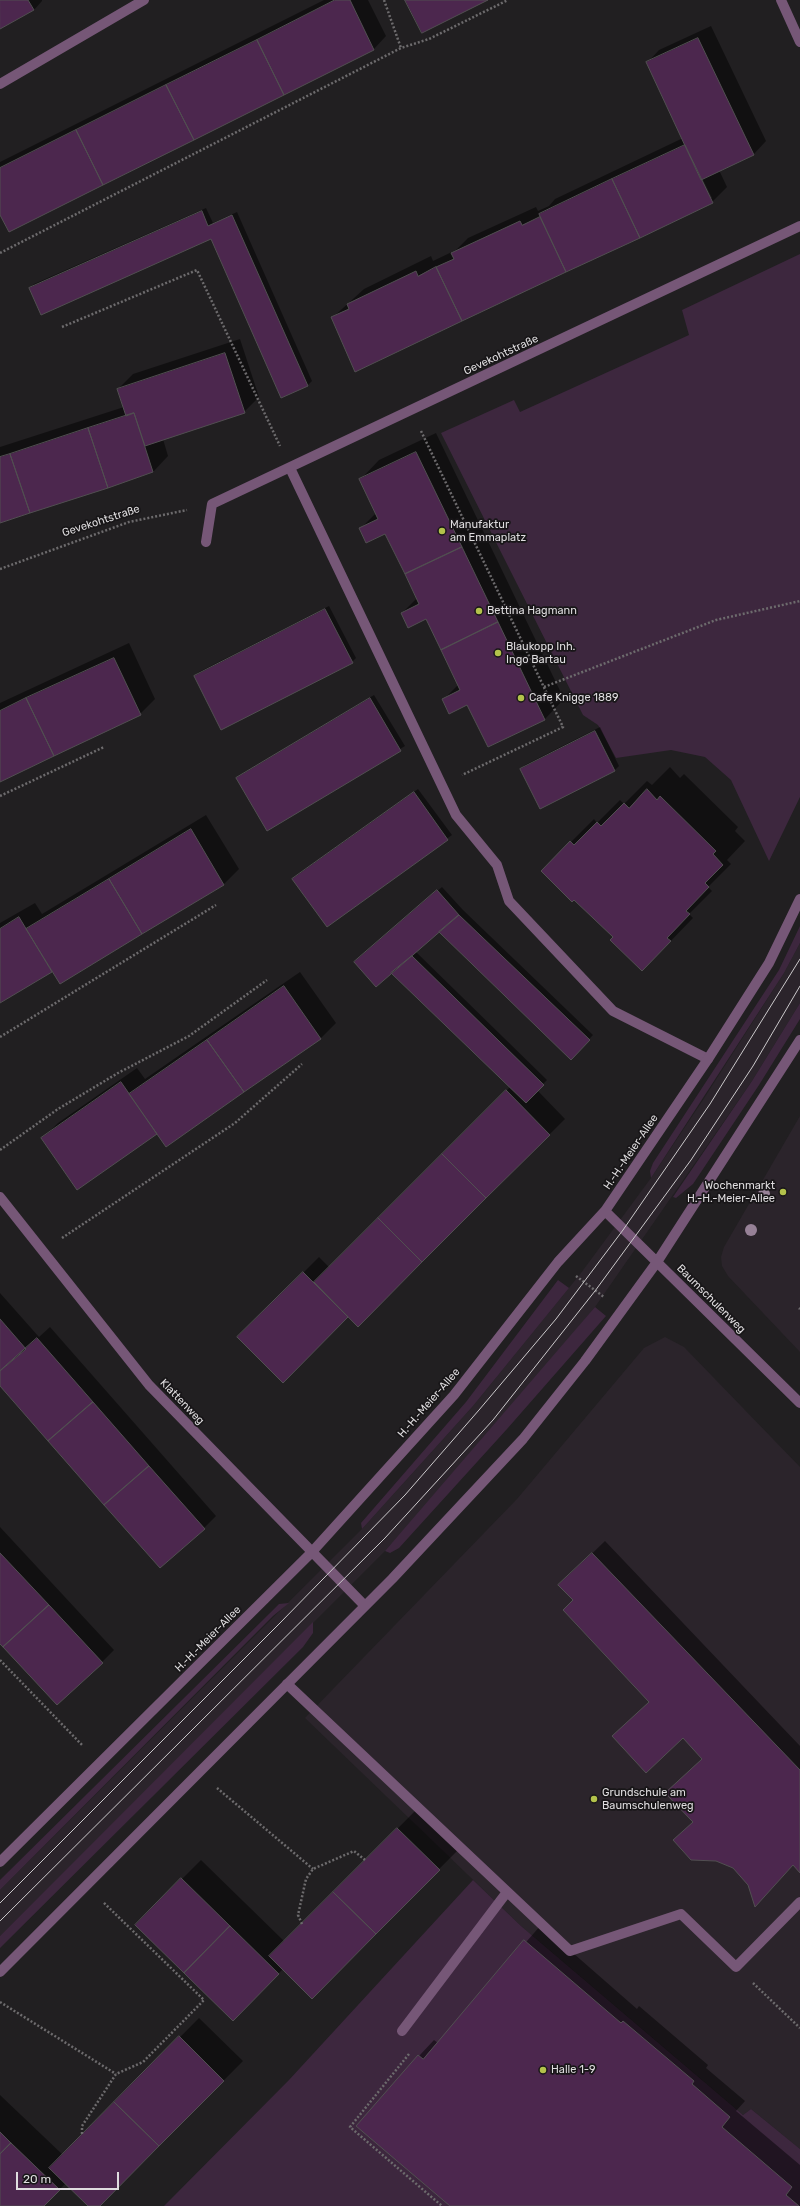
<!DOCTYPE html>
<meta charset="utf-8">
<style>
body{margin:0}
#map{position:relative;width:800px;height:2206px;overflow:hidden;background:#211f21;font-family:Rubik,sans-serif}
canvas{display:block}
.scale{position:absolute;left:16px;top:2172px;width:103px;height:18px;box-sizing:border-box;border:2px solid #dfdddf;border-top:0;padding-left:5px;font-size:12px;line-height:14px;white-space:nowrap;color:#dfdddf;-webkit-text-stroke:3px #181618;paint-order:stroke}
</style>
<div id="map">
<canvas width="800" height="2206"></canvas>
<div class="scale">20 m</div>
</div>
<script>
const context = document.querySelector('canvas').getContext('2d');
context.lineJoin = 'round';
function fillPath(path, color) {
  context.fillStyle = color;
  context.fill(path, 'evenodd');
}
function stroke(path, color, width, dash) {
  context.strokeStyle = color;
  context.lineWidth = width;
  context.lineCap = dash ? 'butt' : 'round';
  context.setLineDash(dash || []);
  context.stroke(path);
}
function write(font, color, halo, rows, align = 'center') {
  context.font = font + ' Rubik,sans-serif';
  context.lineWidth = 3.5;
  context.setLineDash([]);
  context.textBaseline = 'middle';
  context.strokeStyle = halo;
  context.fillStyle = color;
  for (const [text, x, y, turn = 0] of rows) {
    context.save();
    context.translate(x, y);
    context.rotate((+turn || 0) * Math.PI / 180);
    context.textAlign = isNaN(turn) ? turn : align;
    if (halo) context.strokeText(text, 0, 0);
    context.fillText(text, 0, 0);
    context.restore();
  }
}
const built = new Path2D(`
 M800,943V1003L752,1081L595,1307L500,1424L385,1551L0,1936V1890L362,1529L473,1406L581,1273L651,1178L703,1100L784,973Z
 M800,1116V1352L728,1276L722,1266L721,1257L724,1247Z
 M665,1337L684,1347L800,1467V2149L751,2109L743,2115L521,1926L305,1718L517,1499L644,1348Z`);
const green = new Path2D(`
 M800,254V797L769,861L731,780L705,757L671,750L616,758L598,725L583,715L441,433L514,400L520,412L689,335L682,310Z
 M800,926V943L784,973L651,1178L650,1171L653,1163L779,970Z
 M800,1003V1019L759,1085L693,1184L676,1198L673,1197L752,1081Z
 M558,1280L569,1288L473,1406L362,1529L361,1523L466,1402Z
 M595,1307L606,1316L507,1429L399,1548L390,1553L385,1551Z
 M289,1603L273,1616L0,1890V1880L270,1613L279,1604Z
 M313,1622V1633L303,1647L0,1948V1936Z
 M473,1880L521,1926L743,2115L751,2109L800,2149V2206H164L289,2080Z`);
const shadow = new Path2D(`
 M0,0H42V1L34,10L0,28Z
 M324,0H368L386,36L374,49L9,231L0,213V162Z
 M711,26L766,141L754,154L719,170L727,187L712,202L356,371L332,318L364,289L431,256L433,261L456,250L468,238L536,207L538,211L549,206L555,199L683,138L647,63L659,50ZM700,178H702L712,198L710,199Z
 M206,208L213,223L237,212L312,381L308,385L282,396L211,238L30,288L34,284Z
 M240,339L259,397L244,412L163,439L168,456L153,472L0,522V447L124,407L118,389L133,374Z
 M436,433L564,699L545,719L488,746L468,704L443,700L459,684L427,618L402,613L417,598L385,533L361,528L376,513L360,480L379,460Z
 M329,606L356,658L352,662L195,676L199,672Z
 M129,643L155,699L140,714L0,780V703Z
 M374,695L405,746L268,829L237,778Z
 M600,727L619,766L615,770L540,808L521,769L525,765Z
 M670,767L680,778L684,774L738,827L735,831L745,841L727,860L731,864L708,887L712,891L689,914L693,918L665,947L614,937L575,899L542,871L594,819L597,823L620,800L624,804L647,781L652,785Z
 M418,789L452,835L327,926L297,875Z
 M206,815L239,869L224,884L52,971L0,1002V923L35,903L42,914Z
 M442,887L463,910L593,1035L571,1058L439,931L415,951L547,1080L537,1090L565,1119L358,1325L348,1316L283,1381L239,1337L319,1257L330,1268L510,1087L392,972L360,958Z
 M300,972L336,1023L321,1038L166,1146L157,1133L42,1139L58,1123L137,1068L145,1079Z
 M0,1293L39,1337L50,1327L216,1516L204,1528L0,1385Z
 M0,1527L114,1650L102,1662L0,1642Z
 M605,1541L800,1746V1871L794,1864L756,1905L749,1885L693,1822L703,1758L650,1702L574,1600L572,1573Z
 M417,1809L458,1850L312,1997L283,1969L233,2019L182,1879L201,1860L285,1942Z
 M541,1925L637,2009L639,2006L708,2065L706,2068L745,2101L736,2111L800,2165V2206H452L419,2056L434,2040L438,2043Z
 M199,2018L243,2061L99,2206H90L66,2183L43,2206H0V2095L63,2155Z`);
const building = new Path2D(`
 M0,0H28L34,10L0,29Z
 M335,0H350L374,50L284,95L257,40Z
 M405,0H488L422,33Z
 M698,38L754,155L701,180L646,62Z
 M257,40L284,95L194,140L166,85Z
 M166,85L194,140L103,185L76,130Z
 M76,130L103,185L9,232L0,215V168Z
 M685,145L713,203L640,238L612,179Z
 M612,179L640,238L566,272L539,214Z
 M202,211L208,226L232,215L308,386L281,398L211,239L41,315L29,288Z
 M540,217L566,272L462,321L436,267L454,259L451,253L520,221L522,225Z
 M436,267L462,321L355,372L331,317L349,309L347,304L416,271L418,276Z
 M225,353L245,413L145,446L134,413L126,416L117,389Z
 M134,413L153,472L108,488L88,428Z
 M88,428L108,488L30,513L10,454Z
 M416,452L462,547L405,574L385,534L366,543L359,528L378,519L359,479Z
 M10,454L30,513L0,523V457Z
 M462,547L498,622L441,650L426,619L408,628L401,613L419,604L405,574Z
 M325,609L353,663L221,730L194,676Z
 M498,622L545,720L488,747L467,705L449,714L442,699L460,690L441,650Z
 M114,658L141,715L54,756L26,698Z
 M26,698L54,756L0,782V711Z
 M370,698L401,751L267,831L236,778Z
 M595,731L615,771L540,809L520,769Z
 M647,789L657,800L660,796L716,851L713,854L723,865L705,883L709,887L686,911L690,914L667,938L671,941L642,971L610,940L613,937L574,900L572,902L541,871L570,841L574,845L597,822L601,826L624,803L629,808Z
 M414,792L448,840L327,927L292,879Z
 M191,829L224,885L142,934L109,879Z
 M109,879L142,934L60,984L26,929Z
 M437,890L459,915L376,987L354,962Z
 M459,915L590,1040L571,1060L439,932Z
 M19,917L52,972L0,1003V929Z
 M412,956L544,1085L526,1103L391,973Z
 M284,986L321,1039L244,1092L207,1040Z
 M207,1040L244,1092L166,1147L129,1094Z
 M121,1082L157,1134L77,1190L41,1138Z
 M506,1090L550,1135L486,1198L442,1154Z
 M442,1154L486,1198L422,1262L378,1218Z
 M378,1218L422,1262L358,1327L314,1282Z
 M303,1272L348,1317L283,1383L237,1337Z
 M0,1319L26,1349L0,1371Z
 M37,1338L93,1402L48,1441L0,1386V1371Z
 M93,1402L149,1466L104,1505L48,1441Z
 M149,1466L205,1529L160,1568L104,1505Z
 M0,1553L49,1605L3,1647L0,1644Z
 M592,1553L800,1770V1873L793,1865L755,1907L748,1885L733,1868L716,1861L691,1860L673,1840L693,1822L665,1793L702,1759L683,1738L646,1773L612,1736L649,1702L563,1610L573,1600L558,1585Z
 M49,1605L103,1663L57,1705L3,1647Z
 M397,1828L440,1870L376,1934L333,1892Z
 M181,1878L230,1926L184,1973L135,1925Z
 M333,1892L376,1934L312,1999L269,1956Z
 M230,1926L279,1974L233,2021L184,1973Z
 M524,1940L621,2023L623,2021L694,2081L692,2084L730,2117L722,2127L792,2187L786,2195L799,2206H450L356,2126L418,2055L423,2059Z
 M179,2036L224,2081L159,2146L114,2102Z
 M114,2102L159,2146L100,2206H88L49,2168Z
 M0,2132L11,2143L0,2154Z
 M11,2143L60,2190L44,2206H0V2154Z`);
const path = new Path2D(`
 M384,0L401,48
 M0,253L401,48L429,39L508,0
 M62,327L197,270L280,446
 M421,431L563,727L462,775
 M0,569L129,522L187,510
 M544,687L716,620L800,601
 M0,796L104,747
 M0,1037L216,905
 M0,1150L58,1109L118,1073L189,1036L267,980
 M62,1238L235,1123L302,1064
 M576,1276L604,1297
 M799,1308L800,1309
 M0,1660L83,1746
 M217,1788L313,1869
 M302,1924L298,1915L306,1879L313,1869L354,1851L365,1860
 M753,1983L800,2028
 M0,2002L116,2074
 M409,2054L350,2127L442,2206
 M82,2134V2126L116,2074L143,2062L204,2000L103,1902`);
const lane = new Path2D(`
 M290,468L456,815L497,865L509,901L613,1011L708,1059
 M287,1684L570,1951L681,1914L736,1967L800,1902
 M402,2031L507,1892`);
const street = new Path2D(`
 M781,0L800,42
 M0,84L144,0
 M206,542L212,504L800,226
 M0,1197L149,1385L365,1606
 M605,1211L800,1403
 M0,1862L311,1553L454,1395L558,1262L605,1211L708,1059L769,963L800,899
 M0,1972L392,1579L523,1439L585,1361L657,1262L800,1040`);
const tram = new Path2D(`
 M0,1903L280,1623L405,1495L479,1410L556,1319L623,1230L710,1104L800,959
 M0,1921L385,1538L493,1420L595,1291L691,1160L753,1066L800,986`);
const trees = [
 [764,1194],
 [751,1230]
];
const markers = [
 [442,531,4,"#b3c24b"],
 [479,611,4,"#b3c24b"],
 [498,653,4,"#b3c24b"],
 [521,698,4,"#b3c24b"],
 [783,1192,4,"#b3c24b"],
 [594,1799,4,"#b3c24b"],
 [543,2070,4,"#b3c24b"]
];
const streetNames = [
 ["Gevekohtstraße",501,355,-25],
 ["Gevekohtstraße",101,521,-18],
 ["H.-H.-Meier-Allee",631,1152,-56],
 ["Baumschulenweg",711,1299,45],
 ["Klattenweg",182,1402,46],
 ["H.-H.-Meier-Allee",429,1403,-49],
 ["H.-H.-Meier-Allee",208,1639,-45]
];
const poiNames = [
 ["Manufaktur",450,525],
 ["am Emmaplatz",450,538],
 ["Bettina Hagmann",487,611],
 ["Blaukopp Inh.",506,647],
 ["Ingo Bartau",506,660],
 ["Cafe Knigge 1889",529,698],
 ["Wochenmarkt",775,1186,"right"],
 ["H.-H.-Meier-Allee",775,1199,"right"],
 ["Grundschule am",602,1793],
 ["Baumschulenweg",602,1806],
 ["Halle 1-9",551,2070]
];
fillPath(built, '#2b242b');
fillPath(green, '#3d273e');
fillPath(shadow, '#0007');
fillPath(building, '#4c274e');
stroke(building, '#514f51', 1);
stroke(path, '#6d6b6d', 2.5, [2, 2]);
stroke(lane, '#765777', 10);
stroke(street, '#765777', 10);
stroke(tram, '#cbc9cb', 1);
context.fillStyle = '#978197';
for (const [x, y] of trees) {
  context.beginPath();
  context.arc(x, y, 6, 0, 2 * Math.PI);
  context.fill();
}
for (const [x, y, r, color] of markers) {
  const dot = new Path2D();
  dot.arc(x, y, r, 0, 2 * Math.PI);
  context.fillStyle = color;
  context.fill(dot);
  stroke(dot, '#181618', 1.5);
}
write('11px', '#dfdddf', '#181618', streetNames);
write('11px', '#dfdddf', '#181618', poiNames, 'left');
</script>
